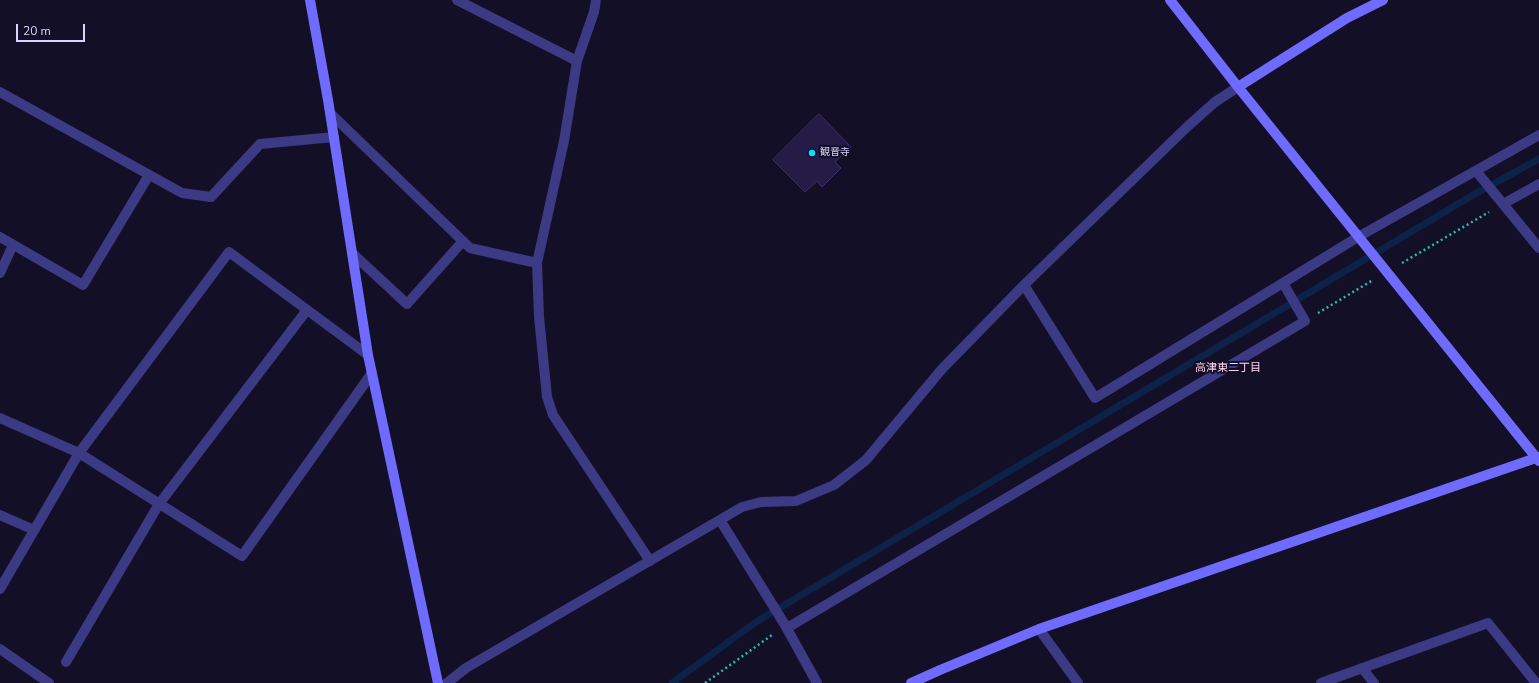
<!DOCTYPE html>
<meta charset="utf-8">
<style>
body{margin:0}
#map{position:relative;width:1539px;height:683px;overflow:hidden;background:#130f26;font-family:"Nunito Sans",sans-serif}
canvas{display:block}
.scale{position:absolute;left:16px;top:24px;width:69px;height:18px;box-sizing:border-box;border:2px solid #d9d4ff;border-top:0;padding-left:5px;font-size:12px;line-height:14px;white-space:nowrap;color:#d9d4ff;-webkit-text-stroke:3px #130f26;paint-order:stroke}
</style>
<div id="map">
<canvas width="1539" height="683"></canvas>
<div class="scale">20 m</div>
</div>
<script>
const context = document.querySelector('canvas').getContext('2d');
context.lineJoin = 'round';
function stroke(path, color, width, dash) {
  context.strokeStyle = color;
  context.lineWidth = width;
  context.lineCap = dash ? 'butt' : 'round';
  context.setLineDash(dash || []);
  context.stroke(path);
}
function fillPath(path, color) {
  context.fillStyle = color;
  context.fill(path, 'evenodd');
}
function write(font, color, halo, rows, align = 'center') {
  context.font = font + ' "Nunito Sans","Noto Sans JP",sans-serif';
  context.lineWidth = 4;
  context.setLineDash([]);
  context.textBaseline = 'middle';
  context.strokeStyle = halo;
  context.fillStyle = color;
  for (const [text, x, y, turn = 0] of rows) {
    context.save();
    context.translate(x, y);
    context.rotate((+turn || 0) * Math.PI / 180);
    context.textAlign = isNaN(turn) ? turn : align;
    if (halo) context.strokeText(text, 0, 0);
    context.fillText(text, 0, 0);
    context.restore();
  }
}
const stream = new Path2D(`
 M672,683L756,622L1473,195L1539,159`);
const building = new Path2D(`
 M819,114L851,147L835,162L841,168L822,187L817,181L805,192L773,160Z`);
const path = new Path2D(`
 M1402,263L1489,212
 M1318,313L1373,280
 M705,683L772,635`);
const street = new Path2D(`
 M457,0L577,61
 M596,0L594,12L577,61L564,141L537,263L539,317L547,397L553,415L650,561
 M0,92L182,193L211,197L260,144L334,137
 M330,113L470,248L537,263
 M1476,171L1539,248
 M1503,204L1539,184
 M0,237L83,285L149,175
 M352,253L407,304L463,241
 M0,273L13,245
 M1024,285L1095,398L1358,237L1539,135
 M0,418L79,453L242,556L372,373
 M0,515L34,530
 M720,520L785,625L817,683
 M0,589L79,453L229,252L368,355
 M787,628L1305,321L1283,283
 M1039,629L1078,683
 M0,649L49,683
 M66,662L159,504L307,310
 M1362,668L1374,683
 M447,683L466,668L742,507L761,502L796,501L834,485L866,460L942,369L1024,285L1188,126L1215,102L1238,87
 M1321,683L1488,623L1536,683`);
const secondary = new Path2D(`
 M310,0L328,100L368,355L438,683
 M1170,0L1238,87L1539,461
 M1238,87L1347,18L1383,0
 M911,683L940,670L1039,629L1539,457`);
const markers = [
 [812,153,4,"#00e5ff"]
];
const poiNames = [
 ["観音寺",820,153]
];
const neighbourhoodNames = [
 ["高津東二丁目",1228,368]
];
stroke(stream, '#0c2248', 7);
fillPath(building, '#241b47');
stroke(building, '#3b2d73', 1);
stroke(path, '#2fb8b0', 2.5, [2, 3]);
stroke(street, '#3d3a85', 10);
stroke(secondary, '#6f6bff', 10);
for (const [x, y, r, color] of markers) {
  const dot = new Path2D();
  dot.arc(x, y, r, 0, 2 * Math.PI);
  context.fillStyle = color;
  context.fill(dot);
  stroke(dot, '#130f26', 1.5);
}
write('10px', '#d9d4ff', '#130f26', poiNames, 'left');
write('11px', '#ffd6f0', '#130f26', neighbourhoodNames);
</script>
